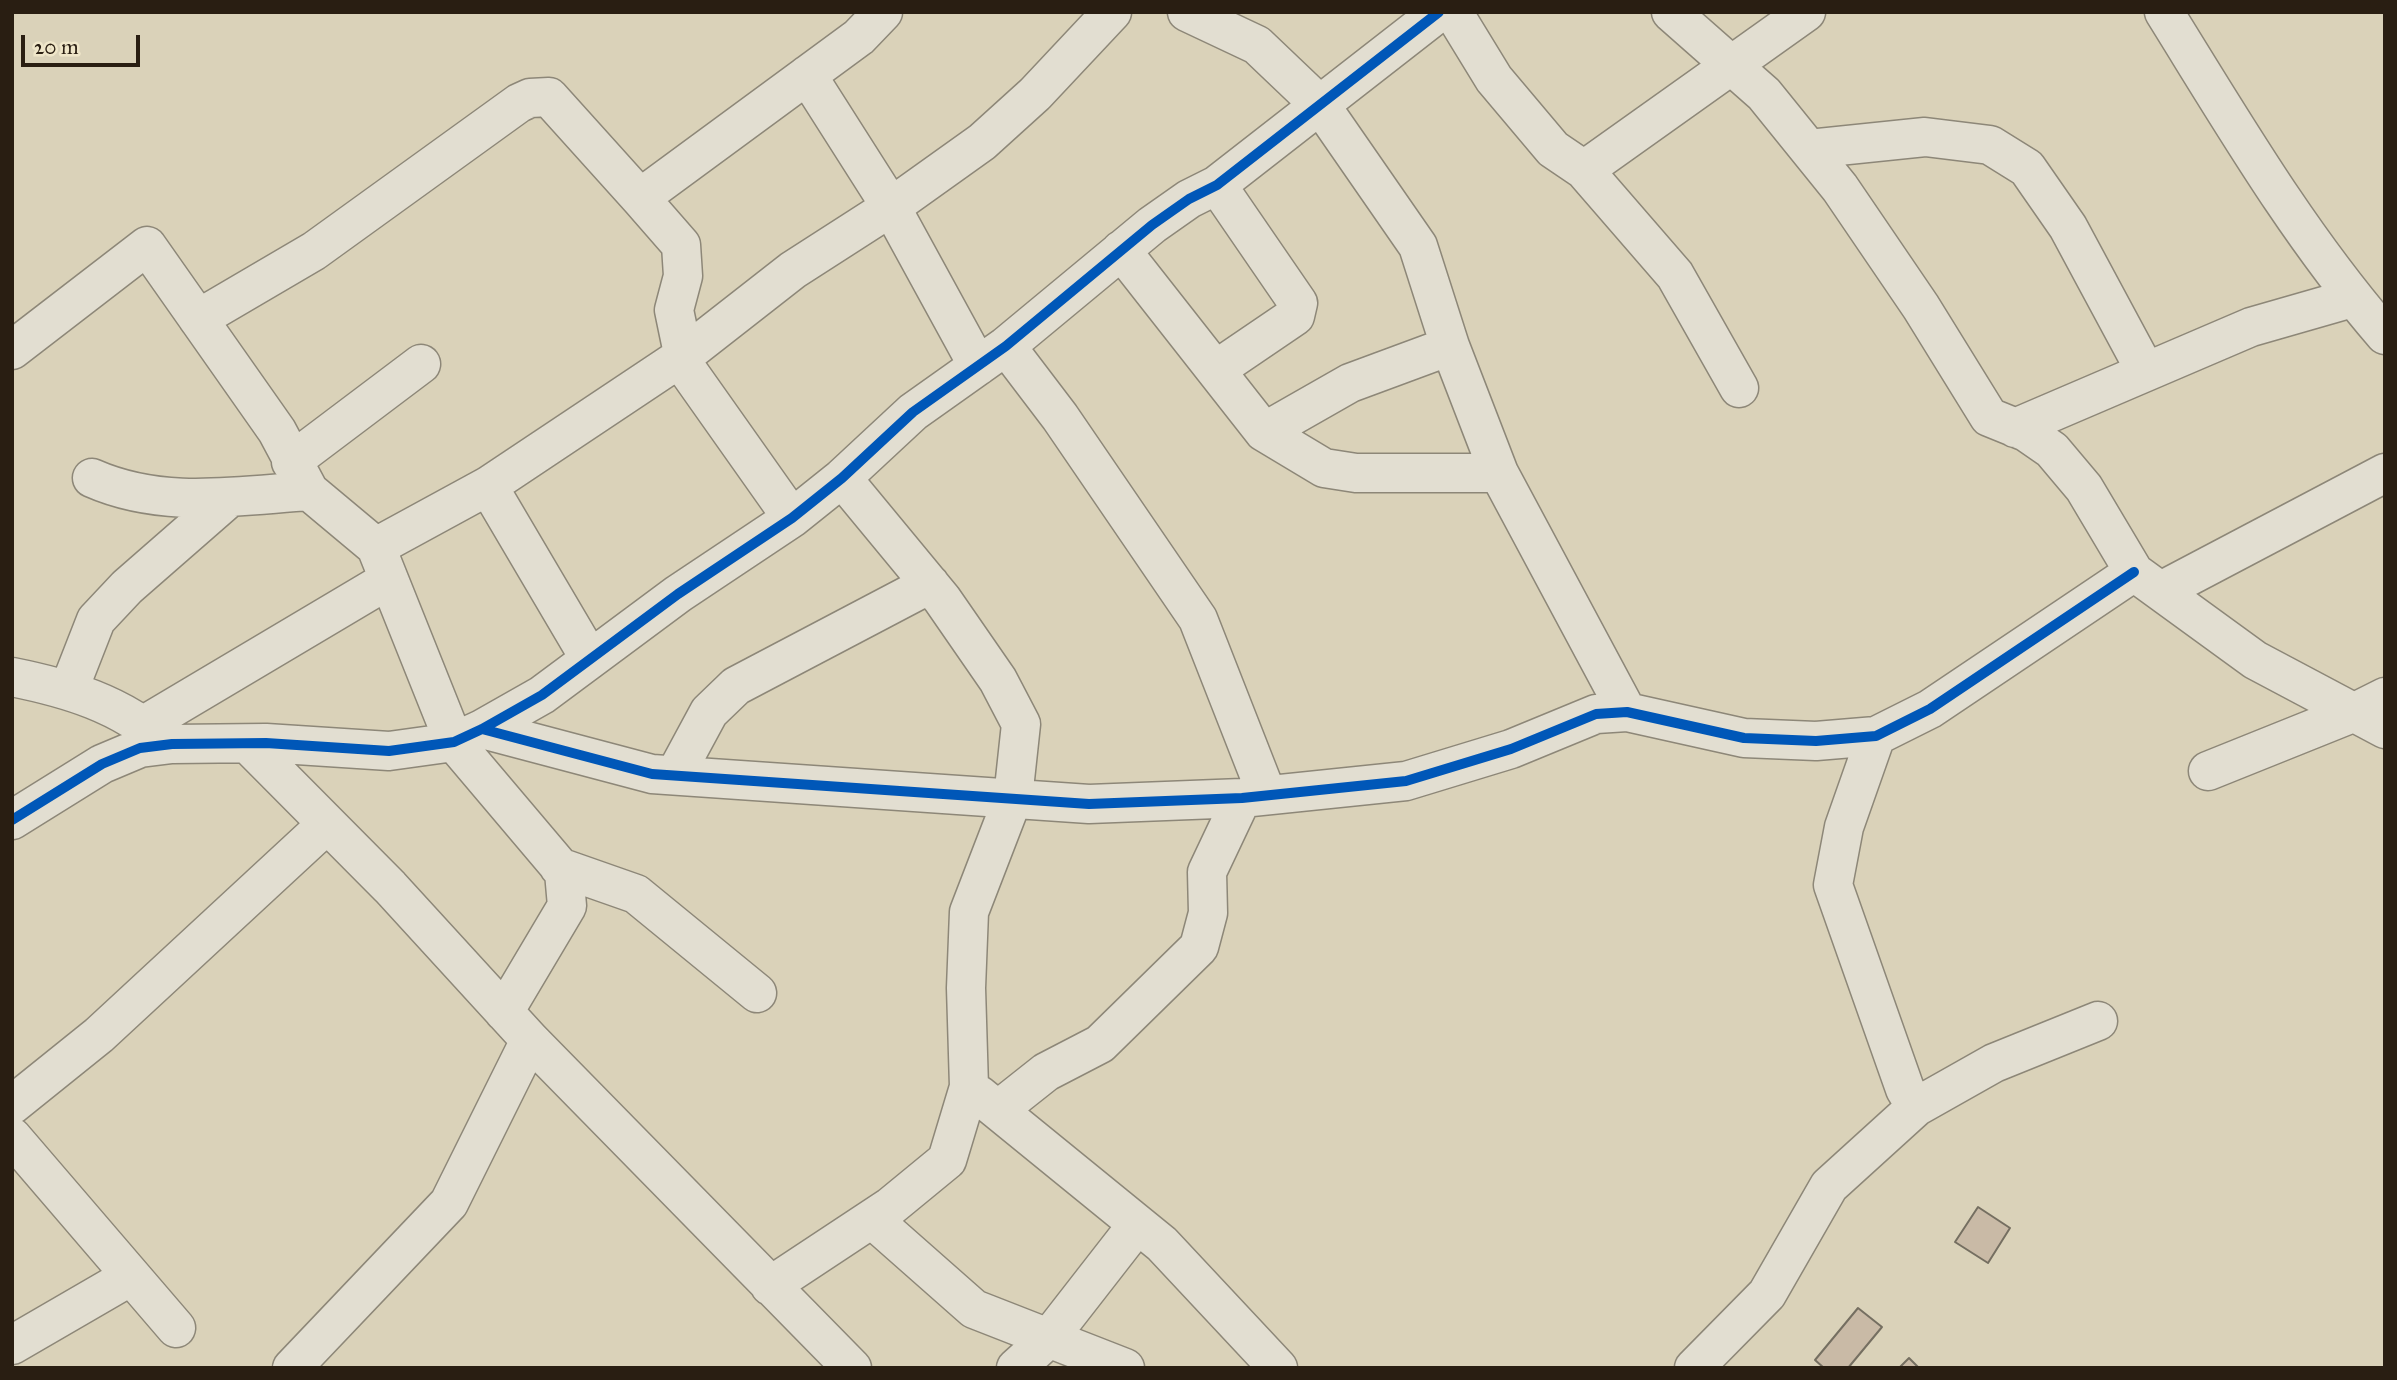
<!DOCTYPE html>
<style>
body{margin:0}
#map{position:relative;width:2397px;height:1380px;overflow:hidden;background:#dad2b9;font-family:"IM FELL Great Primer",serif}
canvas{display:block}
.frame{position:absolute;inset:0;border:14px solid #291e12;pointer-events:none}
.scale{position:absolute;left:21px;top:35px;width:119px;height:32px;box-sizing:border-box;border:4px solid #291e12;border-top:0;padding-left:9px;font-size:21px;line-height:24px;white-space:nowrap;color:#291e12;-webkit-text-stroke:5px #efe6c9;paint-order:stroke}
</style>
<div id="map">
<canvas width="2397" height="1380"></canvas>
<div class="frame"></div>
<div class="scale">20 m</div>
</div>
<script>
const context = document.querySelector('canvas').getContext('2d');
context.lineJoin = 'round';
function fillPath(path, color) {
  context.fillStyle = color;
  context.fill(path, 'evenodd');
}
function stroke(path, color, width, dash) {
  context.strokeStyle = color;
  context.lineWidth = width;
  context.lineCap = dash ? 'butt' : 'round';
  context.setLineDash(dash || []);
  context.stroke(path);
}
const building = new Path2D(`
 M1978,1207L2010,1228L1988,1263L1955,1242Z
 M1858,1308L1882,1327L1848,1368H1824L1815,1360Z
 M1909,1358L1919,1368H1899Z`);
const street = new Path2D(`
 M1187,12L1257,45L1321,106L1418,246L1450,346L1499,473L1627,712
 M1453,12L1494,79L1553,149L1584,170
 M1671,12L1764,94L1840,188L1921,307L1989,417L2026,432L2052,450L2084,488L2134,572L2255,660L2385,729
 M2164,12C2233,123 2299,236 2385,335
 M807,75L891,207L978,366
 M1809,149L1925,137L1990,145L2027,168L2068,227L2146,372
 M1217,185L1298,303L1295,316L1217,369
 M1121,250L1264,432L1324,468L1356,473H1499
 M198,319L314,251L519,103L530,98L549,97L640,198
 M1006,346L1060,417L1198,619L1267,795
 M12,350L147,246L277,431L309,491
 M1739,388L1675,275L1584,170L1806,12
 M2015,428L2251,327L2352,298
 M1264,432L1350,383L1450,346
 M291,462L421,364
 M92,478C162,509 235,496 309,491L376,547
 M488,486L590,659
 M792,518L686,368L674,310L683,276L681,245L640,198L859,37L883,12
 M2161,591L2385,473
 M12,677C67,688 122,704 164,743
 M69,689L96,620L127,587L230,497
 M144,725L388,580
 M482,729L652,774L1089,804L1242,798L1406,781L1511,749L1596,714L1627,712L1744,738L1816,741L1876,736L1930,709L2134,572
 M1876,736L1844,827L1833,885L1905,1089L1916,1107
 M248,744L390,887L530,1040L852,1368
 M2208,771L2355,712L2385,697
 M675,775L709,712L736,686L930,584
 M12,820L102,764L140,748L172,744L266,743L389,751L454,742L482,729L542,695L678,594L792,518L842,478L913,412L1006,346L1152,225L1189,199L1217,185L1439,12
 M559,867L636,894L757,993
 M504,1012L567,906L564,872L454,742L376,547L488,486L683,356L793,270L891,207L982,142L1035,94L1112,12
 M979,1095L1162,1244L1278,1368
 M12,1105L99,1035L327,824
 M998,1110L1046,1072L1100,1044L1199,947L1208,913L1207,872L1242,798
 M12,1137L176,1328
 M872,1219L974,1309L1125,1368
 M770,1286L891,1206L947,1160L969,1087L966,988L969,912L1013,798L1021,724L998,680L942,599L842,478
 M12,1345L131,1276
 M292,1368L449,1203L530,1040
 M1016,1368L1049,1338L1137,1225
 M1694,1368L1767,1294L1829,1186L1916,1107L1994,1063L2098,1021`);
const cycleway = new Path2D(`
 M482,729L652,774L1089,804L1242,798L1406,781L1511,749L1596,714L1627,712L1744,738L1816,741L1876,736L1930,709L2134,572
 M12,820L102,764L140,748L172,744L266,743L389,751L454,742L482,729L542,695L678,594L792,518L842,478L913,412L1006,346L1152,225L1189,199L1217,185L1439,12`);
fillPath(building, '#c9baa6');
stroke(building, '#756f61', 2);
stroke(street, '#8d8778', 41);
stroke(street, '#e2ded1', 38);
stroke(cycleway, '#0057b8', 10);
</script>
